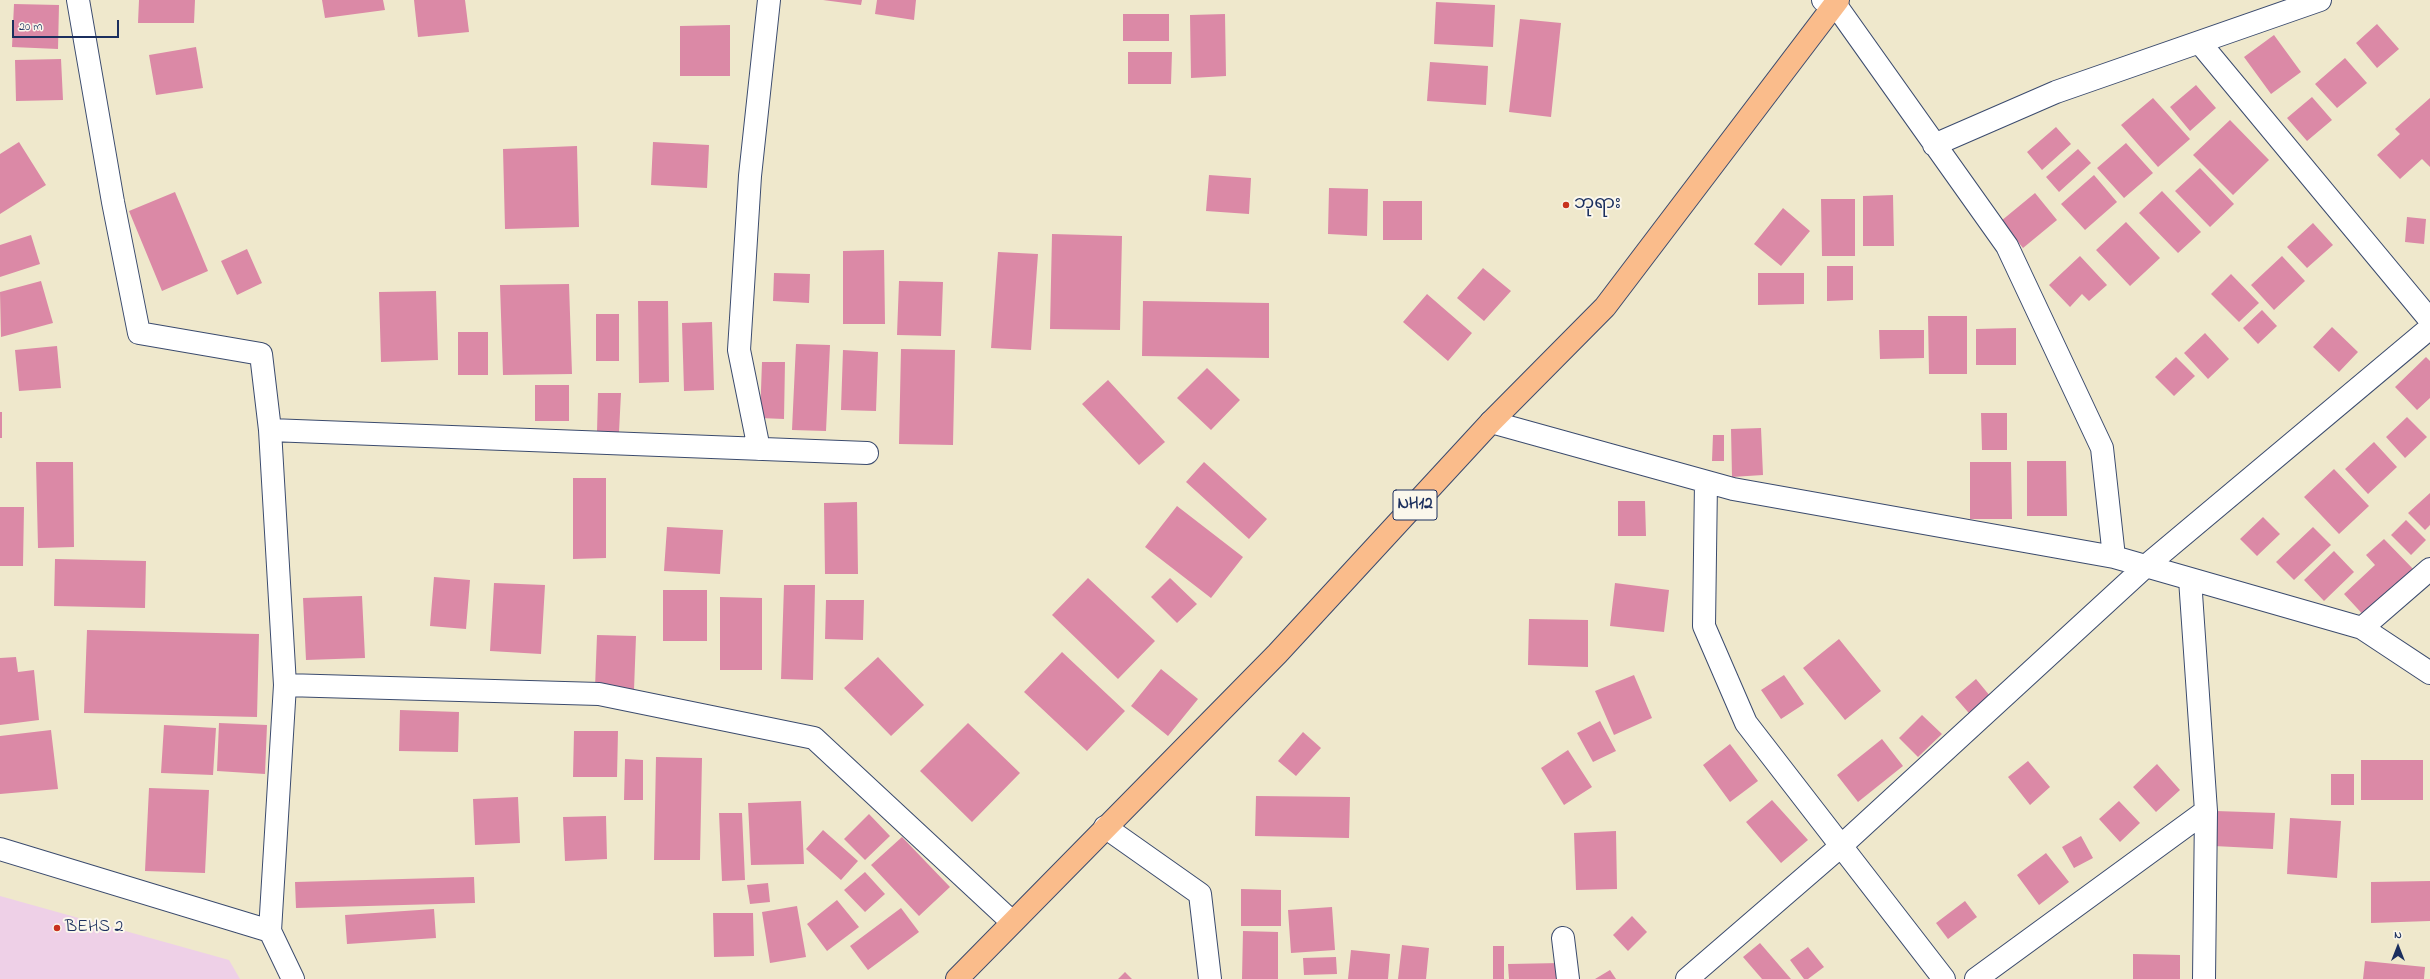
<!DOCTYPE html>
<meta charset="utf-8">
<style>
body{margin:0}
#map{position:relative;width:2430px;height:979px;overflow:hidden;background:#efe8cc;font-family:"Indie Flower",sans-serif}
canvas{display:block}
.north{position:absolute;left:2378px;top:927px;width:40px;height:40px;-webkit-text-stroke:3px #fbf7ec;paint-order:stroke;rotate:0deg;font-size:11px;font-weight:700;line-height:16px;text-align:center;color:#1b2f5e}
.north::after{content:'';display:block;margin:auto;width:14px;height:18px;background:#1b2f5e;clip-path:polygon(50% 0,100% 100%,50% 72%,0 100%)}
.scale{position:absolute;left:12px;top:20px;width:107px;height:18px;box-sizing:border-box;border:2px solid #1b2f5e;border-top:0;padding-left:5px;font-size:12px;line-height:14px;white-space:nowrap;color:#1b2f5e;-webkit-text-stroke:3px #fbf7ec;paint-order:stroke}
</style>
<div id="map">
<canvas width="2430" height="979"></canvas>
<div class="north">N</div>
<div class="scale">20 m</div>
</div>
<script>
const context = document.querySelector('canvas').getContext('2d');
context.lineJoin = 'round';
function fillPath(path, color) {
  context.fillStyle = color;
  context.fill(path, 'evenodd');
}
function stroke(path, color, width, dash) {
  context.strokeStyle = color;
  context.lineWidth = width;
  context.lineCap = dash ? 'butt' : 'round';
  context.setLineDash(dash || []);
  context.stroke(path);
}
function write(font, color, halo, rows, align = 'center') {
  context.font = font + ' "Indie Flower","Noto Sans Myanmar",sans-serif';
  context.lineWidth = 4;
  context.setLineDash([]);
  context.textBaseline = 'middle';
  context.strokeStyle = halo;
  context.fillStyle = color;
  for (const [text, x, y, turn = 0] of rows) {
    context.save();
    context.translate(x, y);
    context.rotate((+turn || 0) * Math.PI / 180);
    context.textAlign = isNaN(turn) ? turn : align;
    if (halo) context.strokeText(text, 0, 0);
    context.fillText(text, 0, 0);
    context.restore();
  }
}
const built = new Path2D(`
 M0,896L229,960L240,979H0Z`);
const building = new Path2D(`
 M139,0H195L194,23H138Z
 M322,0H383L385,10L325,18Z
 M414,0H465L469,32L418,37Z
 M823,0H862L861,5Z
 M877,0H916L914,20L875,14Z
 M1436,2L1495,5L1493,47L1434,44Z
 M14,4L59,5L58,49L12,47Z
 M1123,14H1169V41H1123Z
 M1225,14L1226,76L1191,78L1190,15Z
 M1520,19L1561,23L1551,117L1509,112Z
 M2377,24L2399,49L2377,68L2356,43Z
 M730,25V76H680V26Z
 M2274,35L2301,72L2271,94L2244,57Z
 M196,47L203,88L156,95L149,55Z
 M1128,52H1172L1171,84H1128Z
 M2345,58L2367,83L2337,108L2315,84Z
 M61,59L63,100L16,101L15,60Z
 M1430,62L1488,66L1486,105L1427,101Z
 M2196,85L2216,108L2190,131L2170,107Z
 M2312,97L2332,120L2307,141L2287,118Z
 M2153,98L2190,139L2158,167L2121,125Z
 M2430,98V167L2422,159L2400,179L2377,155L2400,134L2395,129Z
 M2230,120L2269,160L2233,195L2193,155Z
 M2056,127L2071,144L2042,170L2027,152Z
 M19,142L46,185L0,214V154Z
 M653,142L709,145L707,188L651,185Z
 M2126,143L2153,173L2124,198L2097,168Z
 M577,146L579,227L505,229L503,149Z
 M2078,149L2091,163L2059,192L2046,177Z
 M2200,168L2234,204L2210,227L2175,191Z
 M1209,175L1251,178L1249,214L1206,211Z
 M2094,175L2117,202L2085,230L2061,204Z
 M1329,188L1368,189L1367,236L1328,234Z
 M2162,191L2201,232L2178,253L2139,213Z
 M175,192L208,271L162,291L129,211Z
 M2035,193L2057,220L2023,248L2001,221Z
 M1893,195L1894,246H1863V196Z
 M1821,199H1855V256H1822Z
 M1383,201H1422V240H1383Z
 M1783,208L1810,231L1781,266L1754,244Z
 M2407,217L2426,219L2424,244L2405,242Z
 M2126,222L2160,258L2130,286L2096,250Z
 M2313,223L2333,245L2307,268L2287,247Z
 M1052,234L1122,236L1120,330L1050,329Z
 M31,235L40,264L0,277V245Z
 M247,249L262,283L237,295L221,261Z
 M884,250L885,324H843V251Z
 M998,252L1038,254L1031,350L991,348Z
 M2080,256L2107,285L2089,301L2082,294L2070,307L2049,285Z
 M2282,256L2305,281L2274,310L2251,285Z
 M1827,266H1853V300L1827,301Z
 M1483,268L1511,291L1484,321L1457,298Z
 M774,273L810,274L809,303L773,301Z
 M1758,273H1804V304L1758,305Z
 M2231,274L2259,303L2239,322L2211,294Z
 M41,281L53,323L1,337L0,292Z
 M899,281L943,282L941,336L897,335Z
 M569,284L572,374L503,375L500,285Z
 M436,291L438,360L381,362L379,292Z
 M1427,294L1472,333L1448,361L1403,322Z
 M638,301H668L669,382L639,383Z
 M1143,301L1269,303V358L1142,356Z
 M2262,310L2277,326L2258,344L2243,328Z
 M596,314H619V361H596Z
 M1928,316H1967V374H1929Z
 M712,322L714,390L684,391L682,323Z
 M2332,327L2358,352L2339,372L2313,347Z
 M2016,328V365H1976V329Z
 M1879,330H1924V358L1880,359Z
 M458,332H488V375H458Z
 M2205,333L2229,359L2208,379L2184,353Z
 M796,344L830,345L826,431L792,430Z
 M57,346L61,388L19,391L15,350Z
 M901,349L955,350L953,445L899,444Z
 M843,350L878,352L876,411L841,410Z
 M2176,357L2195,376L2174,396L2155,377Z
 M2426,357L2430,361V398L2417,410L2395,387Z
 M762,362H785L784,419L760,418Z
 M1207,368L1240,400L1211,430L1177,398Z
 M1108,380L1165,442L1139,465L1082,404Z
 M535,385H569V421H535Z
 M598,393H621L619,432H597Z
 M0,412H2V438H0Z
 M1981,413H2007V450H1982Z
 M2407,417L2427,437L2405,458L2386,437Z
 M1761,428L1763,475L1732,477L1731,429Z
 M1713,435H1724V461H1712Z
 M2374,442L2397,467L2368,494L2345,469Z
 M2027,461H2066L2067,516H2027Z
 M36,462H73L74,547L38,548Z
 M1204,462L1267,519L1249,539L1186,482Z
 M1970,462H2011L2012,519H1970Z
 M2334,469L2369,506L2339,534L2304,497Z
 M573,478H606V558L573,559Z
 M2430,493V525L2425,530L2408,513Z
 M1618,501H1645L1646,536H1618Z
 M857,502L858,574H825L824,503Z
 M1177,506L1243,557L1211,598L1145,547Z
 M0,507H24L23,566H0Z
 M2263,517L2280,534L2257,556L2240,539Z
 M2406,520L2426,540L2411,555L2391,535Z
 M667,527L723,530L720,574L664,571Z
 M2313,527L2331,545L2294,580L2276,562Z
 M2384,539L2417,573L2368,620L2344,594L2375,565L2366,555Z
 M2334,551L2354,572L2324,601L2304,580Z
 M55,559L146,561L145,608L54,606Z
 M434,577L470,580L466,629L430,626Z
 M1088,578L1155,641L1118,679L1052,615Z
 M1170,578L1197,604L1177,623L1151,597Z
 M494,583L545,585L541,654L490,651Z
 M1615,583L1669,590L1664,632L1610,626Z
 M784,585H815L813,680L781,679Z
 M663,590H707V641H663Z
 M362,596L365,658L306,660L303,598Z
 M720,597L762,598V670H720Z
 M826,600H864L863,640L825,639Z
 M1529,619L1588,620V667L1528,665Z
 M87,630L259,634L257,717L84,713Z
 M597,635L636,636L634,690L595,688Z
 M1839,639L1881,691L1845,720L1803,668Z
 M1062,652L1125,711L1087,751L1024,692Z
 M16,657L18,672L34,670L39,720L0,725V658Z
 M878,657L924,705L891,736L844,688Z
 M1161,669L1198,699L1168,736L1131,706Z
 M1634,675L1652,718L1614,735L1595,691Z
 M1784,675L1804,704L1781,719L1761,690Z
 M1976,679L1995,702L1974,719L1955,697Z
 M400,710L459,712L458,752L399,751Z
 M1922,715L1942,734L1918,757L1899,738Z
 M1600,721L1616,751L1593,762L1577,733Z
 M219,723L267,725L265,774L217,771Z
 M968,723L1020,773L972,822L920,771Z
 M164,725L216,728L213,775L161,773Z
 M51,730L58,789L0,794V736Z
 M574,731H618L617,777H573Z
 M1303,732L1321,748L1296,776L1278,761Z
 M1882,739L1903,766L1858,802L1837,775Z
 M1730,744L1758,781L1730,802L1703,765Z
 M1568,750L1592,787L1564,805L1541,768Z
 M656,757L702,758L700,860H654Z
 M625,759L643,760V800H624Z
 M2361,760H2423V800H2361Z
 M2028,761L2050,787L2030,805L2008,777Z
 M2157,764L2180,790L2156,812L2133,787Z
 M2331,774H2354V805H2331Z
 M149,788L209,790L205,873L145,871Z
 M1256,796L1350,797L1349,838L1255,836Z
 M518,797L520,843L475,845L473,799Z
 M1772,800L1808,840L1781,863L1746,822Z
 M801,801L804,864L751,865L748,803Z
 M2119,801L2140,823L2120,842L2099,819Z
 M2216,811L2275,813L2273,849L2214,846Z
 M719,813H742L745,880L722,881Z
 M869,814L890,836L865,860L844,839Z
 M606,816L607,859L565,861L563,817Z
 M2290,818L2341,821L2337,878L2287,874Z
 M823,830L858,861L841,880L806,849Z
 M1616,831L1617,889L1576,890L1574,833Z
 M2081,836L2093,858L2074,868L2062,847Z
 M902,837L950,887L919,916L871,865Z
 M2046,853L2069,882L2039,905L2017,875Z
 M865,872L885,894L865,912L844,890Z
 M474,877L475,903L296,908L295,882Z
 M2430,881V921L2371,923V882Z
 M768,883L770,902L750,904L747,885Z
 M1241,889L1281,890V926H1241Z
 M837,900L859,927L827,951L807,924Z
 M1965,901L1977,917L1948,939L1936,923Z
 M797,906L806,957L770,963L762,912Z
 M1332,907L1335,950L1291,953L1288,910Z
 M901,908L919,932L868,970L850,946Z
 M434,909L436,938L347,944L345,915Z
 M713,913H753L754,956L714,957Z
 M1632,916L1647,932L1628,951L1613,935Z
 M1243,931L1278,932V979H1242Z
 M1760,943L1791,979H1762L1743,957Z
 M1402,945L1429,948L1426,979H1398Z
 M1493,946H1504V979H1493Z
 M1808,947L1824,967L1808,979H1804L1790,960Z
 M1351,950L1390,954L1388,979H1348Z
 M2133,954L2180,955V979H2133Z
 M1336,957L1337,974L1304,975L1303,958Z
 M2365,961L2425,967L2424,979H2363Z
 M1561,963V979H1509L1508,964Z
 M1610,970L1616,979H1595Z
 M1125,972L1132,979H1118Z`);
const minor = new Path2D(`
 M78,0L113,202L139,333L261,354L270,430L285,685L270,931
 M1823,0L1835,4L2007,246L2102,448L2114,557
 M2200,43L2430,320
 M1934,145L2056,92L2320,0
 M1491,422L1733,489L2114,557L2362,628L2430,673
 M270,430L867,453
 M759,449L739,350L750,176L769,0
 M1706,482L1704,626L1746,723L1944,979
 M2190,579L2206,811L2204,979
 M2362,628L2430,569
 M285,685L599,694L814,738L1012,922
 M1105,827L1200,894L1210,979
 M0,849L270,931L293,979
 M1563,938L1568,979
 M1687,979L1841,846L2146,566L2430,328
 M1976,979L2206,811`);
const trunk = new Path2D(`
 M957,979L1277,654L1491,422L1605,307L1838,0`);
const markers = [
 [1566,205,4,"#c8321e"],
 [57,928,4,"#c8321e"]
];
const shields = [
 [1415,505,44]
];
const shieldNames = [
 ["NH12",1415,505]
];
const poiNames = [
 ["ဘုရား",1574,205],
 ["BEHS 2",65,928]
];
fillPath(built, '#eed0e7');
fillPath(building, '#db89a6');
stroke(minor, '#3b4b6e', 24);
stroke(trunk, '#3b4b6e', 24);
stroke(minor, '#fff', 22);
stroke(trunk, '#fabc8b', 22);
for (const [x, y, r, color] of markers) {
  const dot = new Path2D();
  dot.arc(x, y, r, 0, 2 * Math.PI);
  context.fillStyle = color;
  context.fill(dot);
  stroke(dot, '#fbf7ec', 1.5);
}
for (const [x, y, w] of shields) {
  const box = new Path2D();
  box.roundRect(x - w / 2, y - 15, w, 30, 3);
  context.fillStyle = '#fbf7ec';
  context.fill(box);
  stroke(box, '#1b2f5e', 1);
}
write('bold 17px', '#1b2f5e', null, shieldNames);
write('18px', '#1b2f5e', '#fbf7ec', poiNames, 'left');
</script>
